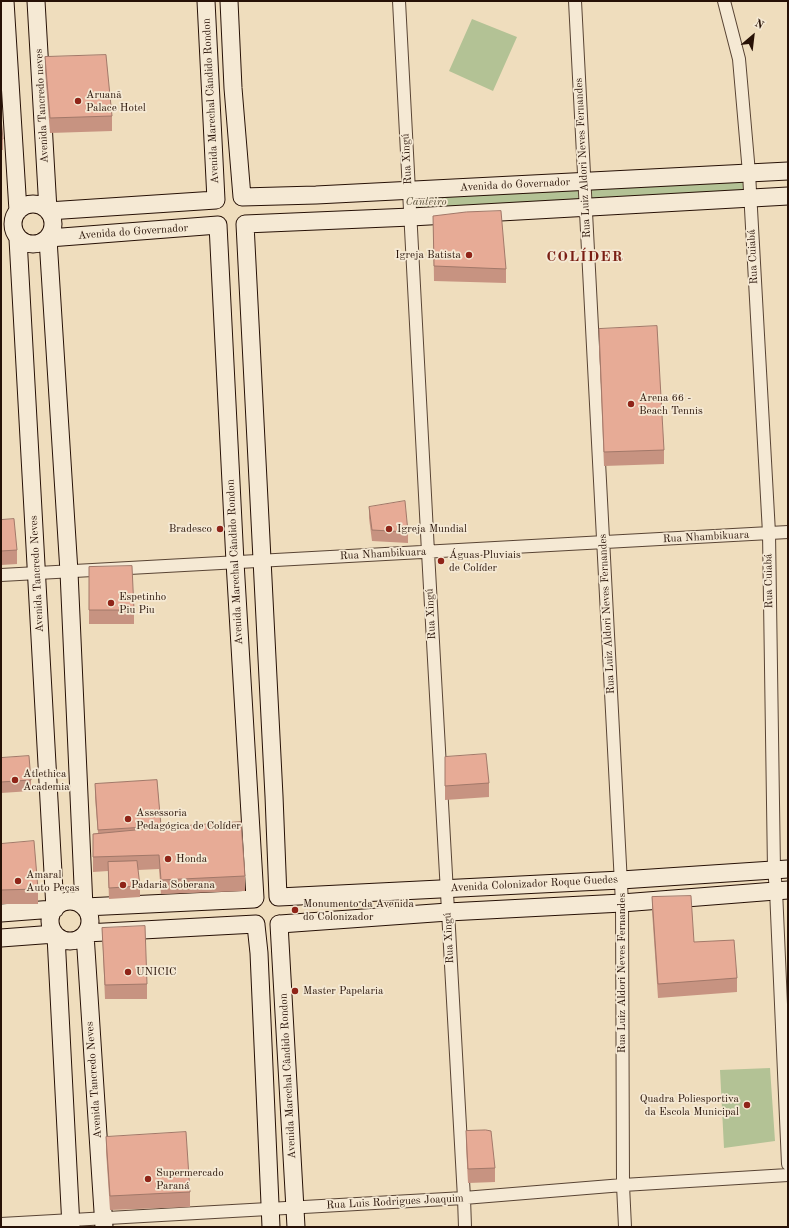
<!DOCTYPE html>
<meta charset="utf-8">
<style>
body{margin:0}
#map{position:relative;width:789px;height:1228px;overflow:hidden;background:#efddbd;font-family:"Old Standard TT",serif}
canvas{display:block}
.frame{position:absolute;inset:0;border:2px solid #271106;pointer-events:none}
.north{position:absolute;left:733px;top:16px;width:40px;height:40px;-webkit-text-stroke:3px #f5e9d4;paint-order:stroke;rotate:28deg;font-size:11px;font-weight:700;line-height:16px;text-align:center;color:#271106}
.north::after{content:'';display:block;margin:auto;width:14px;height:18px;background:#271106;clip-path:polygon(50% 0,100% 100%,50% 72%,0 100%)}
</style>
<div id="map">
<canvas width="789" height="1228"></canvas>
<div class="frame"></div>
<div class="north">N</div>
</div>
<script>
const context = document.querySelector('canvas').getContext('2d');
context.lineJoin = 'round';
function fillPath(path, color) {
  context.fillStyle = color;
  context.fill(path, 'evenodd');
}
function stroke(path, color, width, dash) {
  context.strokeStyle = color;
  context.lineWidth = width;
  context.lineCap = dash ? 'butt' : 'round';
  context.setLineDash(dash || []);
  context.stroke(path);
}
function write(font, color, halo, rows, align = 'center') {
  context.font = font + ' "Old Standard TT",serif';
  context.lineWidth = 3.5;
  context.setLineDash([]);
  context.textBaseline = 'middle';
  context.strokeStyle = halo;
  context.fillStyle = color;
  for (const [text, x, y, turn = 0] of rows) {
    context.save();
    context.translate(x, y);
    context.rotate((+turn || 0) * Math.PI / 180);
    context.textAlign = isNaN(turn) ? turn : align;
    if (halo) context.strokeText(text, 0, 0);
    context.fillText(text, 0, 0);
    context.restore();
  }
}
const green = new Path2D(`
 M472,19L517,37L493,91L449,71Z
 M749,173L750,198L588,207L587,182Z
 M584,181L585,207L411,216L410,190Z
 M770,1068L775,1141L724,1148L720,1070Z`);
const street = new Path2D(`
 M399,1L428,552L464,1198L465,1227
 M575,1L622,903L623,1185L625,1227
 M724,1L739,59L749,173L769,533L774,870L776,890L788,1164
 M1,575L788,532
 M1,1224L464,1198L623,1185L788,1175`);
const secondary = new Path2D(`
 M5,1L18,211
 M36,1L48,210
 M229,1L233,88L242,197L316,195L788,171
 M13 224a20 20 0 1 1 40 0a20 20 0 1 1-40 0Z
 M48,211L216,200L206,1
 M49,238L218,225L235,562L255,898
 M18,239L55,909
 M48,239L69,572L84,907
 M278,897L274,796L245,224L411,217L788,196
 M279,897L621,880L788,869
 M50 921a20 20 0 1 1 40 0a20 20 0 1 1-40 0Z
 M85,907L254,899
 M1,913L54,909
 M279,924L296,1227
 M280,924L448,912L622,903L788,890
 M256,925L259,953L271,1227
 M86,933L256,924
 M85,934L104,1227
 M56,936L71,1227
 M1,938L55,934`);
const wall = new Path2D(`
 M45,57L112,116V131L50,133L45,71Z
 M1,119L3,139V150H1Z
 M433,216L506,269V283L434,281Z
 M599,329L664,450V464L604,466L599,344Z
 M369,507L408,532V543L372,541L369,518Z
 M1,520L17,550V564L1,565Z
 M89,567L134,610V624H89Z
 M445,757L489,783V797L445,800Z
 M1,758L31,780V791L1,793Z
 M157,780L161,828L245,876V891L161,894L159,869L138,870L140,886V897L109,899L108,871L93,872V834L98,833L95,798V784Z
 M1,844L38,889V904H1Z
 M652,897L694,942L737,978V992L658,998L652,911Z
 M102,928L147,984V999H105Z
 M466,1131L495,1168V1182L468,1183L466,1146Z
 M106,1137L190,1192V1207L110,1210L106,1151Z`);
const building = new Path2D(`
 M106,55L112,116L50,118L45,57Z
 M1,119L3,139H1Z
 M501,211L506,269L434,266L433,216L466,212Z
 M657,326L664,450L604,452L599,329Z
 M405,501L408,532L372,530L369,507Z
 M14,519L17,550L1,551V520Z
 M132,566L134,610H89V567Z
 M486,754L489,783L445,786V757Z
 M29,756L31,780L1,782V758Z
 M157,780L161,826L98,830L95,784Z
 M241,822L245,876L161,880L159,855L93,857V834L167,827Z
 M34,841L38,889L1,890V844Z
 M137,861L140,886L109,888L108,862Z
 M691,896L694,942L734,940L737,978L658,984L652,897Z
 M145,926L147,984L105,985L102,928Z
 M486,1130L491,1131L495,1168L468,1169L466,1131Z
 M186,1132L190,1192L110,1196L106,1137Z`);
const markers = [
 [78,101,4,"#8f2418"],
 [469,255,4,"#8f2418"],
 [631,404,4,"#8f2418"],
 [220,529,4,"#8f2418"],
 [389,529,4,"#8f2418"],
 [441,561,4,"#8f2418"],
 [111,603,4,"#8f2418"],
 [15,780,4,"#8f2418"],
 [128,819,4,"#8f2418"],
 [168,859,4,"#8f2418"],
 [18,881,4,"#8f2418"],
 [123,885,4,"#8f2418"],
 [295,910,4,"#8f2418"],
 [128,972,4,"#8f2418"],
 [295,991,4,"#8f2418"],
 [747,1105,4,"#8f2418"],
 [148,1179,4,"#8f2418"]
];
const poiNames = [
 ["Aruanã",86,95],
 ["Palace Hotel",86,108],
 ["Igreja Batista",461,255,"right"],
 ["Arena 66 -",639,398],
 ["Beach Tennis",639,411],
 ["Bradesco",212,529,"right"],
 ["Igreja Mundial",397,529],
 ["Águas Pluviais",449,555],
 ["de Colíder",449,568],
 ["Espetinho",119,597],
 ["Piu Piu",119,610],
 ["Atlethica",23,774],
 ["Academia",23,787],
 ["Assessoria",136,813],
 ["Pedagógica de Colíder",136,826],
 ["Honda",176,859],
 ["Amaral",26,875],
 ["Auto Peças",26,888],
 ["Padaria Soberana",131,885],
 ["Monumento da Avenida",303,904],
 ["do Colonizador",303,917],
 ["UNICIC",136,972],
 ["Master Papelaria",303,991],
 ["Quadra Poliesportiva",739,1099,"right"],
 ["da Escola Municipal",739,1112,"right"],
 ["Supermercado",156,1173],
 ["Paraná",156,1186]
];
const streetNames = [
 ["Avenida Marechal Cândido Rondon",211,101,-93],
 ["Avenida Tancredo neves",42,106,-93],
 ["Rua Luiz Aldori Neves Fernandes",583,158,-93],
 ["Rua Xingú",407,159,-93],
 ["Avenida do Governador",515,185,-3],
 ["Avenida do Governador",133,232,-4],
 ["Rua Cuiabá",753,257,-93],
 ["Rua Nhambikuara",706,537,-3],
 ["Rua Nhambikuara",383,554,-3],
 ["Avenida Marechal Cândido Rondon",235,562,-93],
 ["Avenida Tancredo Neves",37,574,-93],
 ["Rua Cuiabá",769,581,-91],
 ["Rua Xingú",431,614,-93],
 ["Rua Luiz Aldori Neves Fernandes",607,614,-93],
 ["Avenida Colonizador Roque Guedes",534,884,-3],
 ["Rua Xingú",449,938,-93],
 ["Rua Luiz Aldori Neves Fernandes",622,973,-90],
 ["Avenida Marechal Cândido Rondon",288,1076,-93],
 ["Avenida Tancredo Neves",94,1080,-94],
 ["Rua Luis Rodrigues Joaquim",395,1202,-3]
];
const parkNames = [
 ["Canteiro",426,202]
];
const districtNames = [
 ["COLÍDER",585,257]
];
fillPath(green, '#b3c295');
stroke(street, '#594434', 14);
stroke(secondary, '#271106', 19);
stroke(street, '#f5e9d4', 12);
stroke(secondary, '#f5e9d4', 17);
fillPath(wall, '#c79381');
fillPath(building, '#e7ab96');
stroke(building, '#a27869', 1);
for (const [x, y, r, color] of markers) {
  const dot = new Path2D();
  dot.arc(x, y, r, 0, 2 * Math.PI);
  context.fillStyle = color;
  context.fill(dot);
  stroke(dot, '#f5e9d4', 1.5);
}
write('11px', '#271106', '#f5e9d4', poiNames, 'left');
write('11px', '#271106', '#f5e9d4', streetNames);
write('italic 11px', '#584f38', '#f5e9d4', parkNames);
context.letterSpacing = '1px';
write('bold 15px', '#7a1f14', '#f5e9d4', districtNames);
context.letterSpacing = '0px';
</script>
